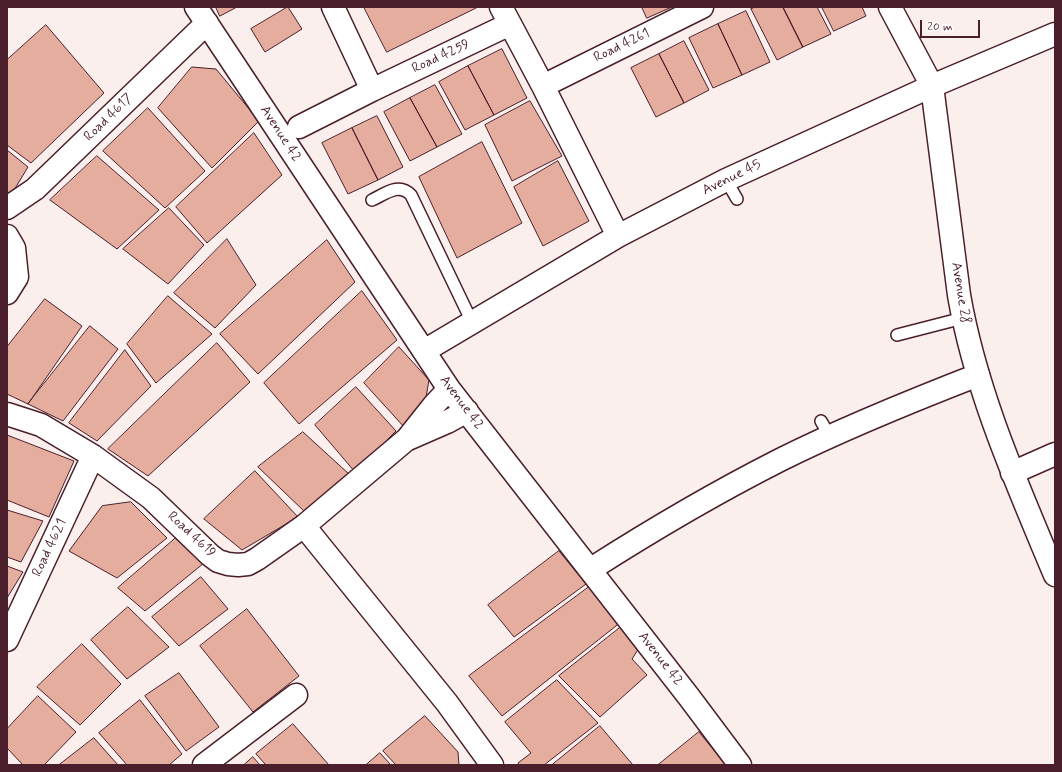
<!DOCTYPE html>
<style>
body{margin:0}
#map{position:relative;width:1062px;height:772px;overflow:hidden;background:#faefec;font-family:Mynerve,sans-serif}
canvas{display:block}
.frame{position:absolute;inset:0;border:8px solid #4a1f2b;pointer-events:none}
.scale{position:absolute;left:920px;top:20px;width:60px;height:18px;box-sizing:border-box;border:2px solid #4a1f2b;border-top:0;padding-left:5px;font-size:12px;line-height:14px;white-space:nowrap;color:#4a1f2b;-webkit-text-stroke:3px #fff;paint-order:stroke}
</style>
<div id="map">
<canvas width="1062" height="772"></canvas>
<div class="frame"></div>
<div class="scale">20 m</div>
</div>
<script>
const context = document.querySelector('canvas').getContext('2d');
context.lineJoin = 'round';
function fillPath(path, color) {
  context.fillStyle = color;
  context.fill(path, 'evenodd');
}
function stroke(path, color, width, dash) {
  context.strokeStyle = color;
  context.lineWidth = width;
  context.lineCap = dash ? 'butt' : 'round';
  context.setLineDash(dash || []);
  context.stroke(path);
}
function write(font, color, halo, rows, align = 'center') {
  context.font = font + ' Mynerve,sans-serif';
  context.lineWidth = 4;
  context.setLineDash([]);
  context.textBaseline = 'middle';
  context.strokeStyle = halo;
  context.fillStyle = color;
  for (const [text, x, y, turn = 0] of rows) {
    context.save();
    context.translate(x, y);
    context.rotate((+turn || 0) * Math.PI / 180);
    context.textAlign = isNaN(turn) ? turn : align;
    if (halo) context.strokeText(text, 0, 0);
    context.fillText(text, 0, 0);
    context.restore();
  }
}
const building = new Path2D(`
 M216,7H237L220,16Z
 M288,7L302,29L265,52L251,29Z
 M364,7H478L387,52Z
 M642,7H672L647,18Z
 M756,7H783L803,47L777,60L751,9Z
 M783,7H817L831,34L803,47Z
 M822,7H862L866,16L834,31Z
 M746,11L770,62L742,75L718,24Z
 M718,24L742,75L713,88L689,38Z
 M46,25L104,93L31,163L7,145V60Z
 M684,41L709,90L684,103L659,54Z
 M502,49L527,98L494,115L468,66Z
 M659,54L684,103L656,117L631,68Z
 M468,66L494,115L465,130L439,82Z
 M192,67L216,69L259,121L212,168L158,108Z
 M435,85L462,134L437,147L410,98Z
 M410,98L437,147L410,161L384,112Z
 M530,101L562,156L512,181L485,125Z
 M148,108L205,171L165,208L103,151Z
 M377,116L403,167L378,180L352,128Z
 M352,128L378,180L348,194L322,143Z
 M254,133L282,175L207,243L176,207Z
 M482,142L522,223L457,258L419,177Z
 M7,150L28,167L8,200L7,201Z
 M97,156L159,210L117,249L50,200Z
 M558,161L589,221L543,246L514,187Z
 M169,208L204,245L168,284L123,249Z
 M227,239L256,285L215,328L174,293Z
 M327,240L355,282L258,374L220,334Z
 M362,291L397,340L299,424L264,383Z
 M168,296L212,334L156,383L127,344Z
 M45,299L82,326L28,404L7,394V347Z
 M90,326L118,349L63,421L28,404Z
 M217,343L250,382L148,476L108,449Z
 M399,347L429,380L425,403L405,428L364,383Z
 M125,350L151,386L97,441L69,423Z
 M356,387L396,431L355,472L315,425Z
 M303,432L350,475L305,512L258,467Z
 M7,435L74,461L49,517L7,500Z
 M255,471L298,517L242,550L204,519Z
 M131,502L167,538L117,578L69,551L102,506Z
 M7,510L43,521L21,562L7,557Z
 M177,537L204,563L145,611L118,588Z
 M559,551L586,584L514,637L488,605Z
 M7,566L23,572L7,598Z
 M201,577L228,609L179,646L152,617Z
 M589,587L621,622L502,716L469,676Z
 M128,607L169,647L127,679L91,640Z
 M247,609L299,676L253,712L200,646Z
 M621,627L639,648L632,659L647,675L600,717L559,676Z
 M82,644L121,684L80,725L37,687Z
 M179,673L219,727L186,751L145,696Z
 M557,680L598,723L544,765H519L518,763L531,753L505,722Z
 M38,696L76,732L44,765H23L7,748V729Z
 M140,700L182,754L169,765H127L99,733Z
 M425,716L458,752L459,765H396L383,751Z
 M293,724L329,765H266L256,754Z
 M600,726L633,765H552Z
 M699,732L726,765H658Z
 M94,738L118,765H59Z
 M380,753L391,765H366Z
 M253,757L260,765H244Z`);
const lane = new Path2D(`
 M726,180L737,199
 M372,200C385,194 399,182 411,195L472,322
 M897,335L963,318
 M821,421L830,437`);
const street = new Path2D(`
 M196,7L449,389L689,697L740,765
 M333,7L372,90
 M501,7L543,86L618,236
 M543,86L702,7
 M299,127L372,90L510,24
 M7,208L35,189L207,23
 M7,236L14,248L17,277L7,293
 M424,351L618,236L726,180L932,86
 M7,414L41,425L93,456L151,498L210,555L218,561L228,564L238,565L248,564L257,559L304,526L407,439L434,405L449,389
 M408,439L447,422L467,411
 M1012,473L1055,454
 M304,526L447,703L492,765
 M591,569C652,530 715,493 780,460C844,428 911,401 978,375
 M7,640L93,456
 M204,765L296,695`);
const secondary = new Path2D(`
 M890,7L932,86L959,295C976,393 1017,484 1055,575
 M932,86L1055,34`);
const streetNames = [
 ["Road 4261",622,46,-26],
 ["Road 4259",441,57,-25],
 ["Road 4617",109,118,-44],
 ["Avenue 42",280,134,57],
 ["Avenue 45",732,178,-26],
 ["Avenue 28",960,293,81],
 ["Avenue 42",461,403,53],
 ["Road 4619",191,535,43],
 ["Road 4621",50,548,-65],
 ["Avenue 42",660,659,52]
];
fillPath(building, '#e5ad9e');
stroke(building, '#4a1f2b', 1);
stroke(lane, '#4a1f2b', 14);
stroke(street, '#4a1f2b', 25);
stroke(secondary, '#4a1f2b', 25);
stroke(lane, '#fff', 11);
stroke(street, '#fff', 22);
stroke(secondary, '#fff', 22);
write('14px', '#4a1f2b', '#fff', streetNames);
</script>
